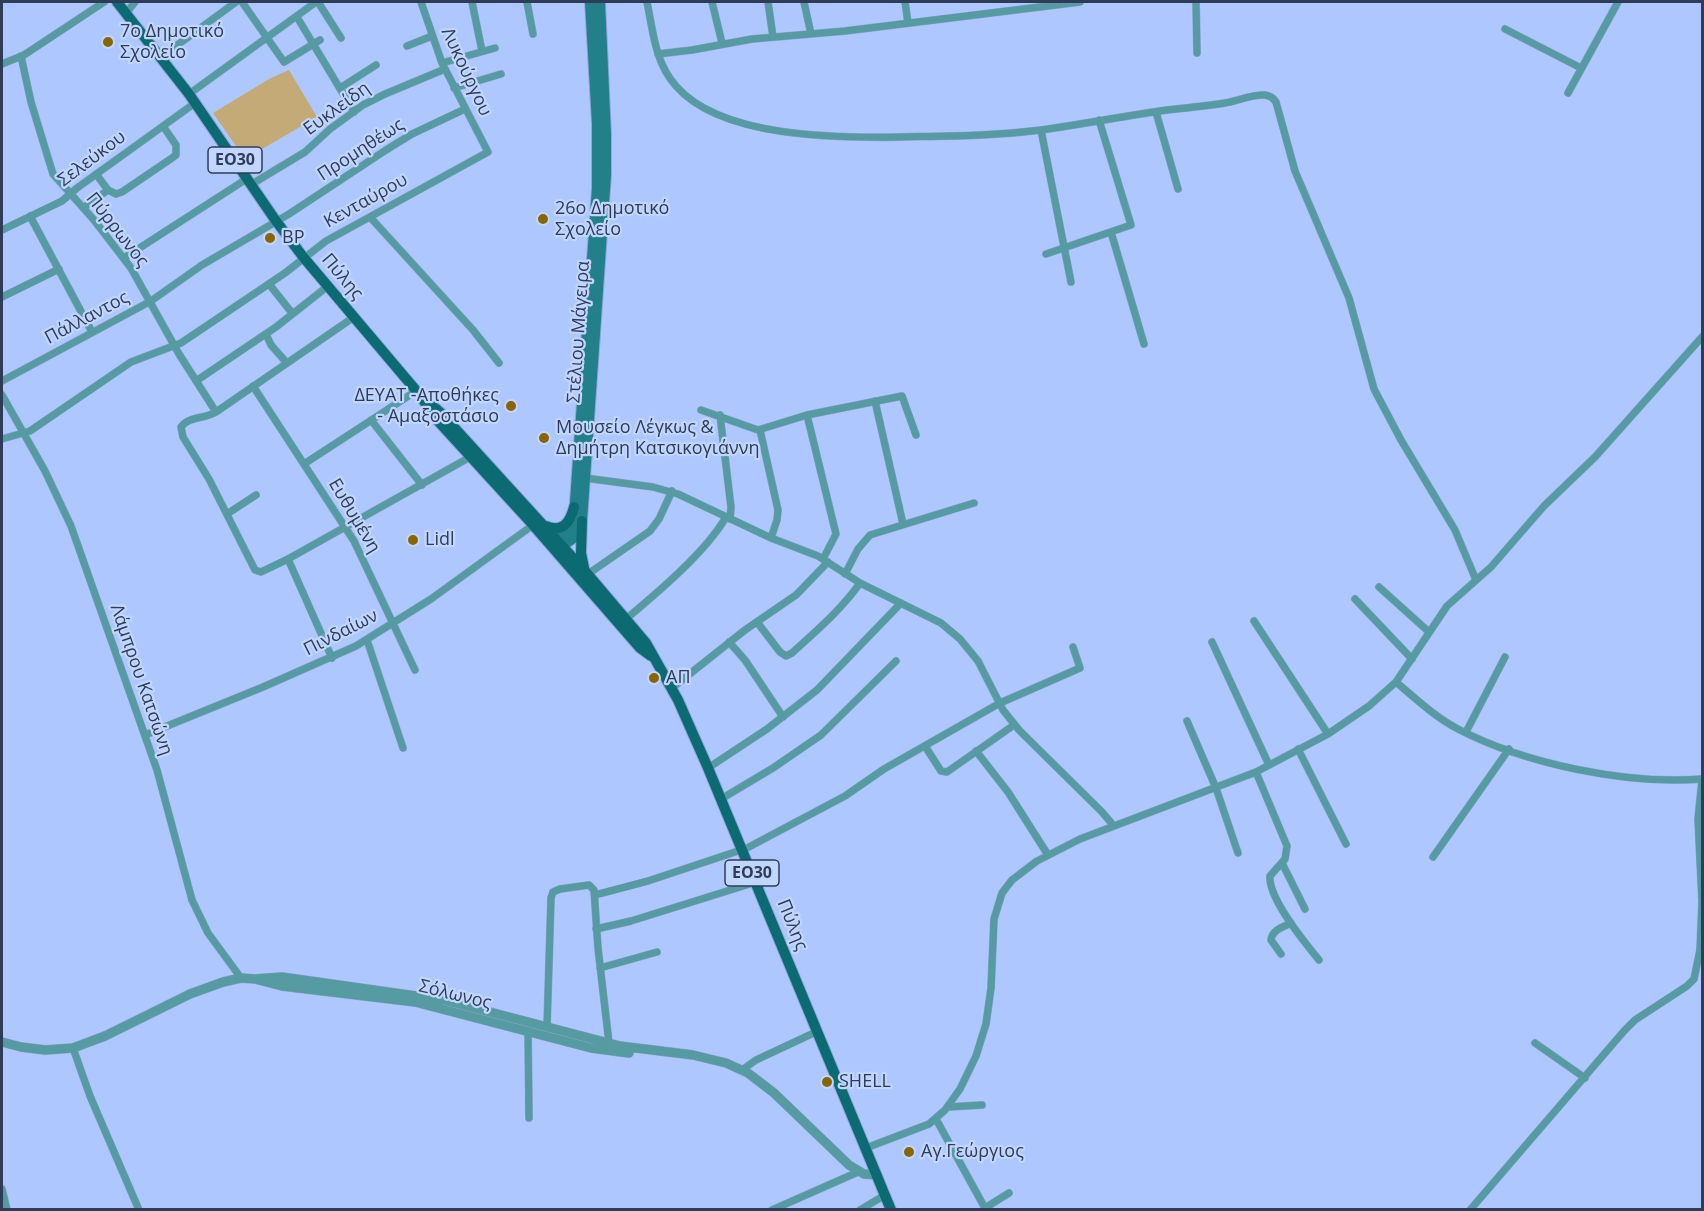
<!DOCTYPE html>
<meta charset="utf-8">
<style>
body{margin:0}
#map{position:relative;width:1704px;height:1211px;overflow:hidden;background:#aec8ff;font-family:"Open Sans",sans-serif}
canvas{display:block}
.frame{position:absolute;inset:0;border:3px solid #2f3c58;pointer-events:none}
</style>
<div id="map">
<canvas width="1704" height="1211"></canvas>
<div class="frame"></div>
</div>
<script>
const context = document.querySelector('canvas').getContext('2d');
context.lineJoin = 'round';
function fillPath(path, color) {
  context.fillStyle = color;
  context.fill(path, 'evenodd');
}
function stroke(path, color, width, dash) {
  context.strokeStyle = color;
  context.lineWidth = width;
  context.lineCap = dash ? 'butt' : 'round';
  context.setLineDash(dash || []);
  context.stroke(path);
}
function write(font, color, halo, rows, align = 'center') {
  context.font = font + ' "Open Sans",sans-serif';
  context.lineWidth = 4.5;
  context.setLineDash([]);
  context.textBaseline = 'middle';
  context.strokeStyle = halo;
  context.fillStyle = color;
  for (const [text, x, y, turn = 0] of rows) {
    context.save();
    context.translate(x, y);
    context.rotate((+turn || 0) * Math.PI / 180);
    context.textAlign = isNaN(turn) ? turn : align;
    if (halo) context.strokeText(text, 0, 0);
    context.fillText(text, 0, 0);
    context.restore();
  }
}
const green = new Path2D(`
 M289,70L317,117L245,159L213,113L269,79Z`);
const minor = new Path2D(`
 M242,2L284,62L320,40
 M318,2L341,38
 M472,2L482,51
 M527,2L533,34
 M647,2C653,31 655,63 676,86C721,138 837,138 900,137C947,136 994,136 1041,130C1083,124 1125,116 1167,110C1186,108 1206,106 1225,103C1238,101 1252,94 1265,95C1271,96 1273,98 1276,102L1295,171L1349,298L1374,389L1401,440L1455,530L1476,580
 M712,2L722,43
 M768,2L773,37
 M804,2L811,34
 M905,2L908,23
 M1196,2L1197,53
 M126,13L135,2
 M297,17L354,112
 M1505,29L1581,68
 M407,46L432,36
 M658,54L692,50L752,39L845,31L1080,2
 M21,56L31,102L53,174L94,220L131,268L179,354L216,412
 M161,57L236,2
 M442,63L495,48
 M2,64L24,55L104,2
 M340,88L376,65
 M454,88L501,74
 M1568,93L1618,2
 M189,94L316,2
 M1156,112L1178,189
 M1041,130L1071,282
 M96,174L108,190L116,194L122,192L172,158L176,155V145L163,126
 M252,184L305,152L330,129L363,105L385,94L445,69
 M83,208L108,190
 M30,216L92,332
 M370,217L473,330L499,363
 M2,230L62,201L77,188L195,103
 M1111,232L1144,344
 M1046,254L1131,225L1099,120
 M124,258L248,178
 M269,284L292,313
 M2,297L59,269
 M354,317L216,412C205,419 189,416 181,427L183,437L209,479L255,570L261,572L288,559L472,456
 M266,334L271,345L286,362
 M2,381L151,301L202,265L289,214L386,150L412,134L465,109
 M196,381L276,327L328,286
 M253,386L354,541L415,670
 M2,395L45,471L71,526L157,770L192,900L208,933L241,978
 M875,401L903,524
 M701,410L758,430L807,415L902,396L916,435
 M720,415L731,507L730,519
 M807,415L836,534L823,559
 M371,420L422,485
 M760,430L778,510L777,520L771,538
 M2,439L30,431L131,362L181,343L285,273L326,241L488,152L442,63L421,2
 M304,464L416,391
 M585,478L653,487L678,494L771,538L818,556L860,583L941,623L960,639L978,661L1003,710L1019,730L1102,812L1113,825
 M227,514L256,495
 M288,559L332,658
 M588,574L650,531L659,519L672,491
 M845,574L858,549L870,535L974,503
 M1379,587L1429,632
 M1355,599L1412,659
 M626,619C657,593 706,552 726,517
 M1254,621L1328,734
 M757,622L780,652L786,656L792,653C816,631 841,610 860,583
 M367,640L403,748
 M729,642L745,660L783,717
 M1212,642L1269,765
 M1396,682C1415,698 1435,717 1458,729C1525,764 1627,785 1702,779
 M672,688L745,630L796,595L828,562
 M1187,721L1216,788L1238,853
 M1466,732L1505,657
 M145,735L263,687L356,646L431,599L533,525
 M925,746L941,771L947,772L1014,725
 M1298,749L1346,844
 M976,751L1008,792L1048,855
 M708,768L767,729L817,690L901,603
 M1256,772L1287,846L1285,859L1270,876C1268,898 1305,943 1319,960
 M721,799L773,768L821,735L896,661
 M1433,857L1509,749
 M1282,863L1305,909
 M595,895L648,881L747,848L845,796L884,769L1000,703L1080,668L1073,647
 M596,929L631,921L756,882
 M1281,954L1271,940C1272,930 1283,927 1291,923
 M600,968L657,952
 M547,1027L551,898L553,892L560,889L589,885L594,890L598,948L609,1043
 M528,1031L529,1118
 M1535,1043L1585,1078
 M73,1048L90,1096L139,1210
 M742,1070L756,1060L818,1031
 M948,1107L982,1105
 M936,1119L986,1210
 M866,1148L929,1124L945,1110L960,1089L976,1056L986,1024L991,988L994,919L1002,893L1012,880L1037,861L1080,839L1256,772L1328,734L1369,706L1396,682L1447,606L1491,567L1544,506L1595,457L1702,337
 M2,1189L7,1210
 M985,1208L1009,1193
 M772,1210L858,1172
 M860,1210L885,1195
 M1470,1210L1624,1031L1635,1020L1687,986L1694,979L1700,950L1702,901L1698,819L1702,780`);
const tertiary = new Path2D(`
 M255,979L282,977L444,1000L620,1046L693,1055L726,1063L748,1073L774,1093L849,1165L864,1174L877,1175
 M2,1042L21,1047L45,1050L73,1048L105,1036L190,994L223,982L241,978L255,979L282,986L415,1002L591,1048L629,1053`);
const secondary = new Path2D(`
 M551,545L570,529L574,516L597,188V124L590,2
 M557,550L575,537L582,521L606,175V135L600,2`);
const primary = new Path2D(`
 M117,2L189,94L276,221L304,258L419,394L437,420L533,525L640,648L651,656
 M419,394L441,413L585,571L646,643L678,700L708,768L891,1210
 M582,521L581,553L584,568
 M546,526C562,533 570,523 574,507`);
const markers = [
 [108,42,6,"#886501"],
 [543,219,6,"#886501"],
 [270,238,6,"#886501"],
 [511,406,6,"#886501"],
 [544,438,6,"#886501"],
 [413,540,6,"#886501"],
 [654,678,6,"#886501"],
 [827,1082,6,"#886501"],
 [909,1152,6,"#886501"]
];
const shields = [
 [235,160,54],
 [752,873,54]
];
const shieldNames = [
 ["ΕΟ30",235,160],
 ["ΕΟ30",752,873]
];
const poiNames = [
 ["7ο Δημοτικό",120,32],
 ["Σχολείο",120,53],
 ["26ο Δημοτικό",555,209],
 ["Σχολείο",555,230],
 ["BP",282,238],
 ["ΔΕΥΑΤ -Αποθήκες",499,396,"right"],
 ["- Αμαξοστάσιο",499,417,"right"],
 ["Μουσείο Λέγκως &",556,428],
 ["Δημήτρη Κατσικογιάννη",556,449],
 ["Lidl",425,540],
 ["ΑΠ",666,678],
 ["SHELL",839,1082],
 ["Αγ.Γεώργιος",921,1152]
];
const streetNames = [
 ["Λυκούργου",466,72,65],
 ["Ευκλείδη",337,109,-36],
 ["Προμηθέως",361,150,-33],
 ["Σελεύκου",92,159,-37],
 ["Κενταύρου",366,201,-29],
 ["Πύρρωνος",117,230,52],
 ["Πύλης",342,277,50],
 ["Πάλλαντος",87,318,-28],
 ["Στέλιου Μάγειρα",579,332,-86],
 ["Ευθυμένη",354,516,59],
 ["Πινδαίων",341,633,-27],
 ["Λάμπρου Κατσώνη",141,680,71],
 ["Πύλης",792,925,68],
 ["Σόλωνος",455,995,14]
];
fillPath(green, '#c3aa76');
stroke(minor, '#90a6d7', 8);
stroke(tertiary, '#90a6d7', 10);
stroke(secondary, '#90a6d7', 12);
stroke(primary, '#90a6d7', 12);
stroke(minor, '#569ba2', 7);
stroke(tertiary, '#569ba2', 9);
stroke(secondary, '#218089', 10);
stroke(primary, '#0b6a72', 10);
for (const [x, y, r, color] of markers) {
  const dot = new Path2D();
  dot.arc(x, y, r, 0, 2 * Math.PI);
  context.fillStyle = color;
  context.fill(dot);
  stroke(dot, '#c1d6ff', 2);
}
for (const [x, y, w] of shields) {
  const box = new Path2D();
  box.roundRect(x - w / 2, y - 13, w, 26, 4.5);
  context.fillStyle = '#c1d6ff';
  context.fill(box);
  stroke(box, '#2f3c58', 1.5);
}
write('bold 16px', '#2f3c58', null, shieldNames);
write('18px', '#2f3c58', '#c1d6ff', poiNames, 'left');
write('18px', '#2f3c58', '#c1d6ff', streetNames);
</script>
